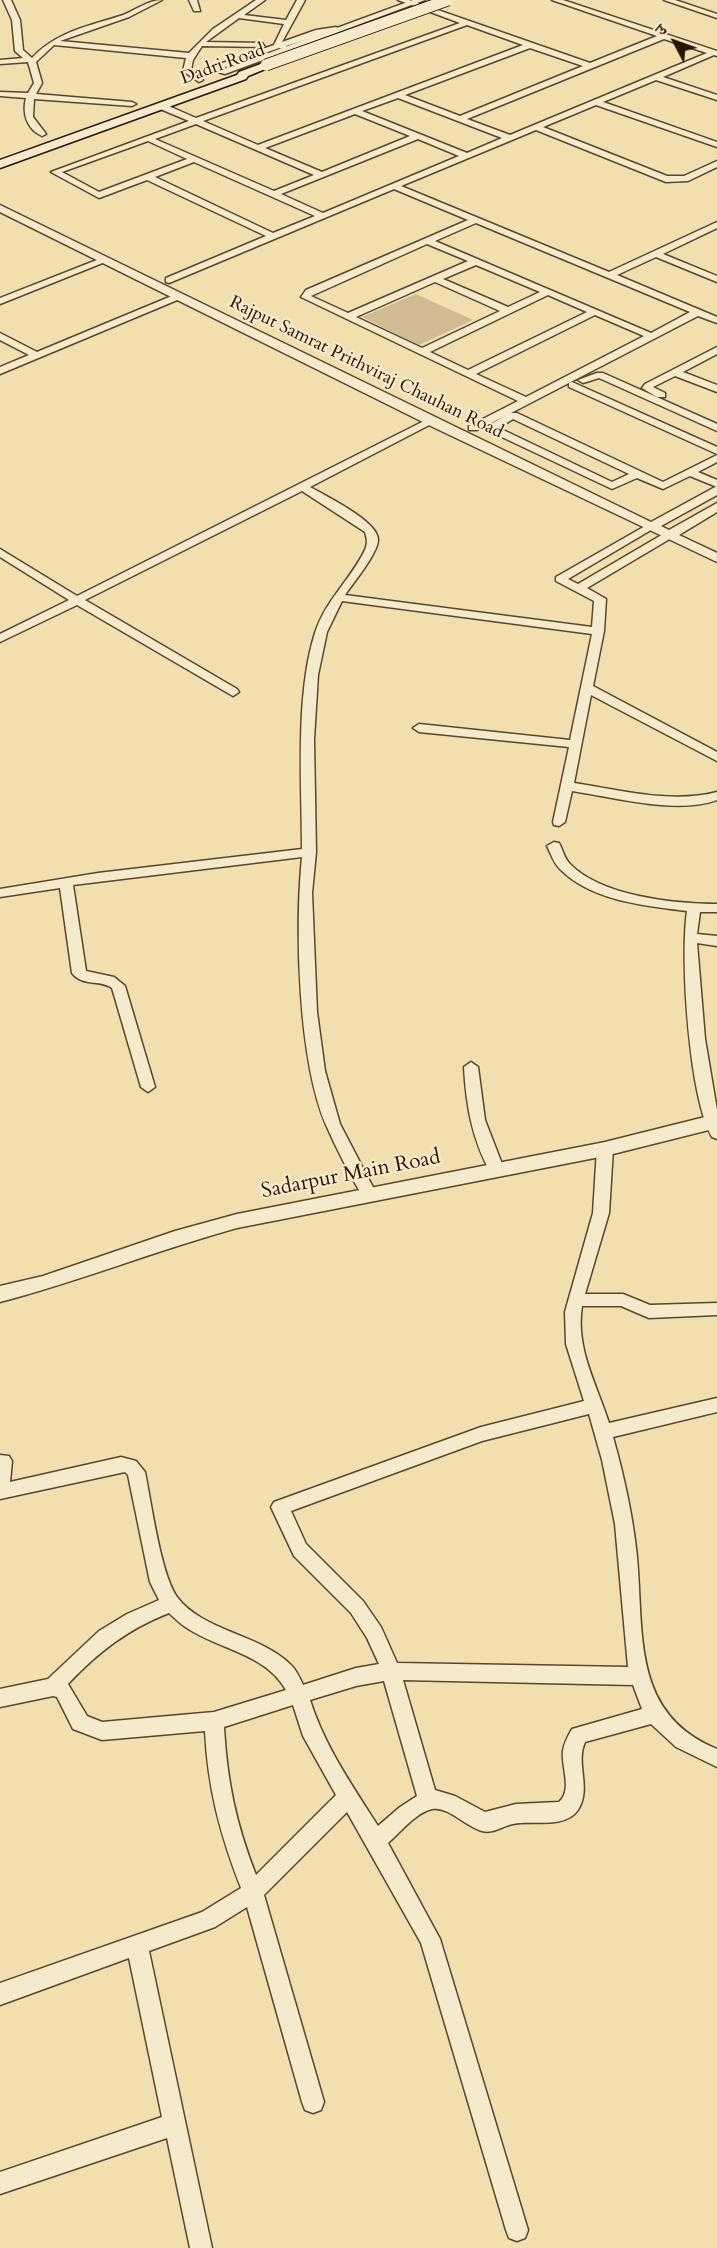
<!DOCTYPE html>
<meta charset="utf-8">
<style>
body{margin:0}
#map{position:relative;width:717px;height:2248px;overflow:hidden;background:#f1dfb0;font-family:Cardo,"Noto Serif Devanagari",serif}
canvas{display:block}
.north{position:absolute;left:645px;top:12px;width:60px;height:60px;-webkit-text-stroke:4px #f6eacc;paint-order:stroke;rotate:311deg;font-size:16px;font-weight:700;line-height:24px;text-align:center;color:#271400}
.north::after{content:'';display:block;margin:auto;width:21px;height:27px;background:#271400;clip-path:polygon(50% 0,100% 100%,50% 72%,0 100%)}
</style>
<div id="map">
<canvas width="717" height="2248"></canvas>
<div class="north">उ</div>
</div>
<script>
const context = document.querySelector('canvas').getContext('2d');
context.lineJoin = 'round';
function fillPath(path, color) {
  context.fillStyle = color;
  context.fill(path, 'evenodd');
}
function stroke(path, color, width, dash) {
  context.strokeStyle = color;
  context.lineWidth = width;
  context.lineCap = dash ? 'butt' : 'round';
  context.setLineDash(dash || []);
  context.stroke(path);
}
function write(font, color, halo, rows, align = 'center') {
  context.font = font + ' Cardo,serif';
  context.lineWidth = 4.5;
  context.setLineDash([]);
  context.textBaseline = 'middle';
  context.strokeStyle = halo;
  context.fillStyle = color;
  for (const [text, x, y, turn = 0] of rows) {
    context.save();
    context.translate(x, y);
    context.rotate((+turn || 0) * Math.PI / 180);
    context.textAlign = isNaN(turn) ? turn : align;
    if (halo) context.strokeText(text, 0, 0);
    context.fillText(text, 0, 0);
    context.restore();
  }
}
const green = new Path2D(`
 M416,294L473,320L419,345L362,317Z`);
const minor = new Path2D(`
 M3,0H11L20,20L23,50L32,58C57,31 90,26 123,15C136,10 148,0 162,0L129,17L60,41L189,53L213,29L256,0H265L244,15L286,20L297,0H305L282,42L316,30L336,27L340,29L286,46L287,50L279,48L199,76L203,80L199,82L183,71L186,58L54,45L36,62L42,83L36,94L132,102L136,104L132,106L34,99L33,117L46,134L42,136C27,129 22,114 26,98L0,96V92L28,93L34,83L28,62L0,64V60L23,58L15,51L12,20ZM239,18L284,24L274,45L194,73L191,70L193,60L202,46L265,47L262,43L206,42Z
 M189,0H197L200,11H194Z
 M398,0H409L590,63L657,36L552,0H563L717,51V56L714,55L663,77L717,95V100L656,80L603,102L717,142V147L596,105L543,127L667,176H684L717,161V167L688,181L666,182L536,130L401,186L609,272L717,222V228L663,254L717,276V282L656,257L617,275L717,317V323L698,316L511,413H517L663,482L717,455V462L698,472L717,480V487L690,476L663,489L637,478L612,489L487,430V426L505,416L477,430H469V426L518,401L301,297L306,290L468,220L394,189L169,283L166,282V278L266,236L147,180L99,198L51,172L189,121L158,108V104H164L196,118L460,23ZM467,25L523,45L258,145L203,121ZM664,39L707,53L510,135L467,119ZM530,48L583,66L460,116L405,95ZM398,98L502,138L467,153L362,111ZM355,114L410,136L322,172L265,148ZM196,124L314,175L274,191L155,139ZM418,139L459,156L323,213L281,194ZM148,141L187,159L99,192L62,172ZM194,162L315,216L273,233L155,177ZM476,223L690,312L651,333L435,241ZM427,244L468,261L348,313L311,296ZM476,265L540,292L508,307L443,279ZM435,282L500,311L422,348L356,317ZM548,295L587,312L468,370L430,352ZM595,315L644,336L526,397L476,374ZM513,419L629,474L612,482L499,428Z
 M664,0H675L717,14V18Z
 M102,258L110,260L0,304V298Z
 M179,293L182,294V298L0,374V367L29,355L0,340V333L37,352Z
 M717,347V354L683,372L717,385V392L675,376L653,387L665,393V397H657L642,388L645,384Z
 M597,373H603L717,424V431L599,378L583,383L578,380Z
 M572,382L717,447V454L569,387V383Z
 M428,419L437,421L310,487C326,496 377,521 378,539C379,552 353,583 345,595L592,627L594,601L556,581V577L647,525L656,527L568,579L578,584L665,533H673V537L587,588L606,599L604,631L593,686L717,752V761L591,695L574,783C621,790 671,804 717,792V800C677,815 613,797 572,791L565,822L559,826L554,825L553,822L569,747L419,732L413,728L419,724L570,740L592,634L342,601L327,632L318,675L314,739L316,852L312,893L317,1012L325,1071L340,1124L377,1195L374,1199H364C350,1175 337,1150 326,1125C298,1059 295,929 302,857L73,885L86,971L114,977L125,986L155,1087L148,1092L141,1087L112,988C99,979 83,987 72,973L60,888L0,897V889L98,873L302,849C302,782 295,696 315,633C325,601 351,579 365,550C368,543 367,539 365,532L302,491L85,600L237,689L239,692L233,696L77,605L0,642V634L69,600L0,557V549L77,596Z
 M554,842L559,843C563,850 564,858 570,864C601,896 674,904 717,904V912H700L697,934L717,936V946L697,943L705,1039L717,1110V1139L712,1137C689,1096 680,959 687,911C646,906 592,901 561,870C554,864 551,854 547,846Z
 M471,1062L478,1067L485,1120L504,1169L501,1173H491C472,1140 466,1104 464,1067Z
 M605,1143L613,1149L609,1213L585,1294H623L650,1305L717,1303V1315L649,1318L621,1306H582C575,1348 597,1385 609,1423L717,1398V1412L613,1437C624,1476 633,1517 637,1557C644,1634 631,1714 717,1749V1767L676,1747L651,1724L585,1742C575,1764 592,1788 578,1810C565,1829 532,1820 513,1824C502,1826 493,1834 482,1831C465,1826 448,1806 432,1809C415,1813 400,1833 388,1843L440,1939L528,2230L525,2238L517,2241L509,2238L506,2230L421,1943L347,1812L264,1895L324,2102L321,2110L313,2113L305,2110L302,2102L247,1907L215,1927L149,1951L212,2248H190L167,2138L0,2194V2172L162,2117L129,1958L0,2005V1983L202,1912L241,1888C220,1834 208,1789 205,1731L102,1740L73,1729L57,1697L53,1696L0,1707V1689L48,1679L99,1631L127,1614L159,1600L150,1582L128,1475L125,1472L0,1499V1455L9,1456L12,1461L10,1482L121,1457L136,1461L145,1472C151,1502 161,1575 177,1597C202,1631 260,1634 291,1665C296,1670 300,1678 303,1685L356,1668L379,1664L367,1638L351,1613L294,1556L271,1507L274,1502L481,1427L584,1401L566,1344L565,1312L593,1213L597,1149ZM589,1414L602,1460L615,1524L628,1667L397,1663L381,1627L363,1601L306,1544L291,1511L482,1441ZM169,1613C175,1618 180,1624 187,1628C220,1650 265,1653 286,1690L214,1712L102,1722L87,1716L68,1684C98,1652 128,1629 169,1613ZM403,1680L633,1685L642,1709L572,1729C568,1736 564,1743 563,1751C561,1767 573,1790 559,1802L516,1804L485,1812L455,1796L435,1790ZM384,1681L417,1796L400,1807L378,1826C352,1785 325,1747 310,1700L356,1686ZM293,1705L303,1736L336,1795L256,1875C236,1824 227,1781 224,1727Z`);
const tertiary = new Path2D(`
 M413,0H425L225,74L217,72Z
 M0,205L651,522L717,486V495L661,526L669,530L717,503V512L679,535L717,553V562L437,429L0,212Z
 M717,1114V1128L605,1156L237,1228C157,1250 80,1281 0,1302V1286L43,1276L175,1231L237,1214L605,1142Z`);
const secondary = new Path2D(`
 M266,62L271,65L270,67L248,76L246,79L0,168V160L237,75L239,72Z`);
const secondaryBridge = new Path2D(`
 M266,65L448,0`);
const farStreetnames = [
 ["Dadri Road",223,65,-20],
 ["Rajput Samrat Prithviraj Chauhan Road",366,368,26]
];
const streetNames = [
 ["Sadarpur Main Road",351,1175,-11]
];
fillPath(green, '#cfbc92');
stroke(minor, '#5a472c', 3);
stroke(tertiary, '#5a472c', 3);
stroke(secondary, '#271400', 3);
fillPath(minor, '#f6eacc');
fillPath(tertiary, '#f6eacc');
fillPath(secondary, '#f6eacc');
stroke(secondaryBridge, '#271400', 13, []);
stroke(secondaryBridge, '#f6eacc', 11);
write('18px', '#271400', '#f6eacc', farStreetnames);
write('21px', '#271400', '#f6eacc', streetNames);
</script>
